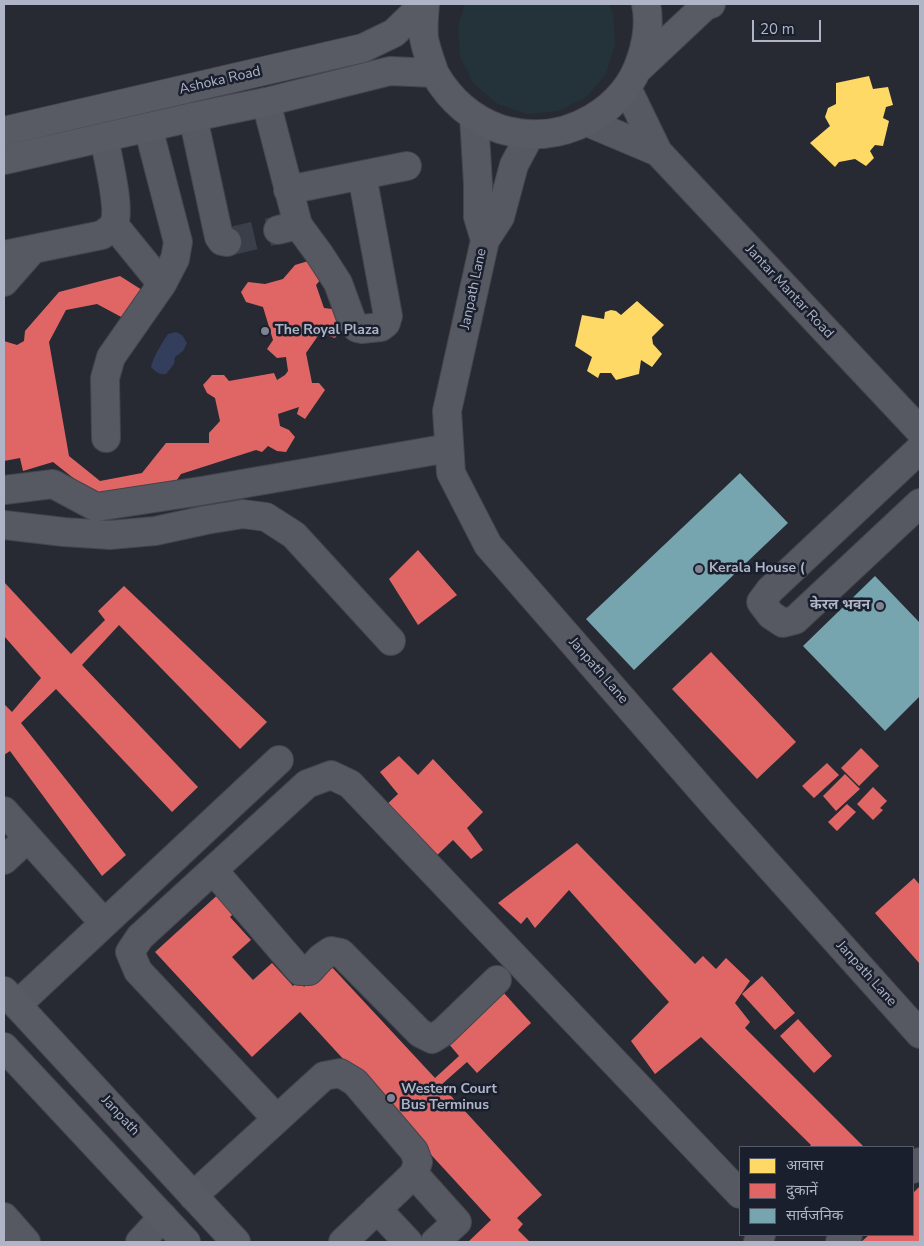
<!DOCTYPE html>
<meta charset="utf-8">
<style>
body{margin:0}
#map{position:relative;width:924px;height:1246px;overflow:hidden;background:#272a33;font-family:"Nunito Sans","Noto Sans Devanagari",sans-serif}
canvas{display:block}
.frame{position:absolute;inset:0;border:5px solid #afb4c6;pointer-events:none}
.legend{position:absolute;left:739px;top:1146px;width:175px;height:90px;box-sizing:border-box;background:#1a1f2e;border:1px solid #565b6b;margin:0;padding:6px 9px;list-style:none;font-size:15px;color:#afb4c6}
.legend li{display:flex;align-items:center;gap:10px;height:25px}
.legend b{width:25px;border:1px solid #565b6b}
.scale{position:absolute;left:752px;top:20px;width:69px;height:22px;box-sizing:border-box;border:2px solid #afb4c6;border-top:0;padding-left:6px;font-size:15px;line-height:18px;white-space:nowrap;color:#afb4c6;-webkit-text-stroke:4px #1a1f2e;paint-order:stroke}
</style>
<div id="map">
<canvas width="924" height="1246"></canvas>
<div class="frame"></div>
<ul class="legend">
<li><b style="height:14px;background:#ffd966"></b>आवास</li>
<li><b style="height:14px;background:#e06666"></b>दुकानें</li>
<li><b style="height:14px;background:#76a5af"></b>सार्वजनिक</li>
</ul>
<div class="scale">20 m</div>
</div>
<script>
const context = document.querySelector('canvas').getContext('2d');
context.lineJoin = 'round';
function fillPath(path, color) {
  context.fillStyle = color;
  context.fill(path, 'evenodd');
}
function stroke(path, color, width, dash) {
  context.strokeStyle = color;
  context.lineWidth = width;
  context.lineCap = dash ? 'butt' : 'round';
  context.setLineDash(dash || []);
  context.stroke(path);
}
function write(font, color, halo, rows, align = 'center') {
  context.font = font + ' "Nunito Sans","Noto Sans Devanagari",sans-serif';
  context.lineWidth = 5;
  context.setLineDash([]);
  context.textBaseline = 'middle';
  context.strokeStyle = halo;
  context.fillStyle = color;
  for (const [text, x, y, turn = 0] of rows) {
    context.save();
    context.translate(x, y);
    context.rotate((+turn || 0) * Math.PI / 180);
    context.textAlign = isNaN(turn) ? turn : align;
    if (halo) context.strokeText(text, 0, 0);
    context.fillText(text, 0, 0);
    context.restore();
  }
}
const green = new Path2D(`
 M465,4H608L613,13L615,44L606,74L586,97L558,111L527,114L498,104L474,84L460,57L458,26Z`);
const water = new Path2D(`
 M176,332L182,335L187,343L183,351L175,357L174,364L166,374C159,375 156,372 151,367C154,355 161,345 168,334Z`);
const homes = new Path2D(`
 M869,76L873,89L888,87L893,105L886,107L883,118L889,121L883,146L875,145L870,151L874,158L866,166L855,159L839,162L835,167L810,143L830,126L825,117L828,108L836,104V83Z
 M637,301L664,325L652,337L653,344L662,354L652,367L641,360L639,374L616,380L611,373H600L598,378L587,371L592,357L575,346L582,315L604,319L605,312L611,310L616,311L621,315Z`);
const shops = new Path2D(`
 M315,259L322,278L316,285L324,308L332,309L345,324L335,338L320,333L306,353L312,383H319L325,390L305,419L297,414L299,407L278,414L280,426L289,430L295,437L286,452L277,451L268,446L262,452L256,450L181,474L174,484L106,499L91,492L53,462L23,471L20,458L4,461V341L17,345L24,341L25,331L59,292L120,276L142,290L125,319L97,304L66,310L49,342L69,456L100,481L142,473L166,443H209V433L220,421L215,398L207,393L203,385L212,375H224L229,381L274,373L277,380L285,375L288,371L286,357L277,358L267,349L273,340L263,307L246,302L241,292L248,282L265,284L283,279L295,265Z
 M418,550L457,595L418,625L389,579Z
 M4,582L71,654L105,620L98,611L124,586L267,722L240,749L119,625L82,665L198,787L172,812L56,689L21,723L126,855L102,876L10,751L4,755V704L12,712L41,678L4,636Z
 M711,652L796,742L757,779L672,689Z
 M861,748L879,766L859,786L841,768Z
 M399,756L418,775L433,759L483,812L467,828L483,850L471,859L453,840L432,860L383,808L398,794L380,772Z
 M827,763L839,775L814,798L802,786Z
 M845,774L860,789L836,811L823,796Z
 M873,787L887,801L880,808L883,810L873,820L857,804Z
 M847,804L856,812L837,831L828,822Z
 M577,843L695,964L703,956L716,969L726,958L750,981L735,1003L750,1022L745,1028L864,1147H809L811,1145L701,1037L655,1074L631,1041L669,1002L569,890L535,928L527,917L521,924L498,903Z
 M914,878L920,885V964L875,913Z
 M223,890L239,908L230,917L251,940L232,957L253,980L272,963L293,986L299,981L304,987L329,964L435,1078L459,1056L448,1043L503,992L531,1023L477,1073L467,1062L441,1085L542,1195L517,1218L523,1224L518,1230L530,1242H468L491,1220L300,1012L252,1057L155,952Z
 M762,976L795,1013L775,1030L742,994Z
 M798,1019L832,1056L814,1073L780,1036Z
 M920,1186V1242H861L869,1235H913V1193Z`);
const public = new Path2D(`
 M740,473L788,523L634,670L586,619Z
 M875,576L920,623V696L885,731L803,646Z`);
const minorTunnel = new Path2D(`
 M227,242L278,230`);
const minor = new Path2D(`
 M627,88L658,152L920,431
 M266,102L298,225L278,230
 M193,117L219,237L222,241L227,242
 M474,117L478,184V217L485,240
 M587,122L658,152
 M148,127L178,242L175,259L162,284
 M530,135L514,165L500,217L485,240L447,411L451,473L488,545L719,810L920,1034
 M288,190L407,166
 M298,225L320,255L338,283L353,324L357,328L362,329L381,327L386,323L388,316L362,175
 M4,255L102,235C106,232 112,228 114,224C121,209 107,155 104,137
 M4,282L33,249
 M106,438L105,378L111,357L162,284L114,225
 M920,449L770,590L761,602L771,615L783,623L795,620L920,503
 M4,490L53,484L96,507L201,491L449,448
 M4,525L64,532L110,535L155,531L206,520L243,514L266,517L294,535L391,641
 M4,811L104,923
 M4,860L28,838
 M213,870L300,971H309L321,958L331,951L341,953L420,1033L432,1039L443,1032L497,980
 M17,1005L279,760
 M277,1119L138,971L130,952L140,937L307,784L331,775L350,784L740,1194
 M913,1169L920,1162
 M414,1174L457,1222L435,1242
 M193,1196L324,1076L340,1073L355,1082L414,1151L418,1162L414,1174L343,1242
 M377,1209L408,1242
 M4,1217L26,1242
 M140,1242L163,1217
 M758,1242L761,1235
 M840,1242L848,1235`);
const major = new Path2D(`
 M425,4C424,15 423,27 424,38C425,45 428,53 430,60C432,64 433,70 435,74C450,100 472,119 500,129C506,131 512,132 519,133C570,141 625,109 641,59C647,41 650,23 646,4
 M638,69L705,6L711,4
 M4,131L363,48L394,33L424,4
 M4,160L193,117L266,102L390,71L434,73
 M4,991L236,1242
 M4,1047L186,1242`);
const markers = [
 [265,331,5,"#7f8493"],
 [699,569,5,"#7f8493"],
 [880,606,5,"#7f8493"],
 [391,1098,5,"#7f8493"]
];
const streetNames = [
 ["Ashoka Road",220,81,-13],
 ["Janpath Lane",474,289,-78],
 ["Jantar Mantar Road",789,292,47],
 ["Janpath Lane",598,671,49],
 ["Janpath Lane",866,974,48],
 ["Janpath",120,1116,47]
];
const poiNames = [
 ["The Royal Plaza",275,331],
 ["Kerala House (",709,569],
 ["केरल भवन",870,606,"right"],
 ["Western Court",401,1090],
 ["Bus Terminus",401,1106]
];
fillPath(green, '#243339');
fillPath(water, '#333e5d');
fillPath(homes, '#ffd966');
fillPath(shops, '#e06666');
fillPath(public, '#76a5af');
stroke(minorTunnel, '#3b3f49', 28, [28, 14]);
stroke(minor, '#43454c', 30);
stroke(major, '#444750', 30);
stroke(minor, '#565862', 28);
stroke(major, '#585b64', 28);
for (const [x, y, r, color] of markers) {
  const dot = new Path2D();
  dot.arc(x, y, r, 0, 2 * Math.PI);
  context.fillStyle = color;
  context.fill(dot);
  stroke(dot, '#1a1f2e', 2);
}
write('14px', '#afb4c6', '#1a1f2e', streetNames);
write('bold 14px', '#afb4c6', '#1a1f2e', poiNames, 'left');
</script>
